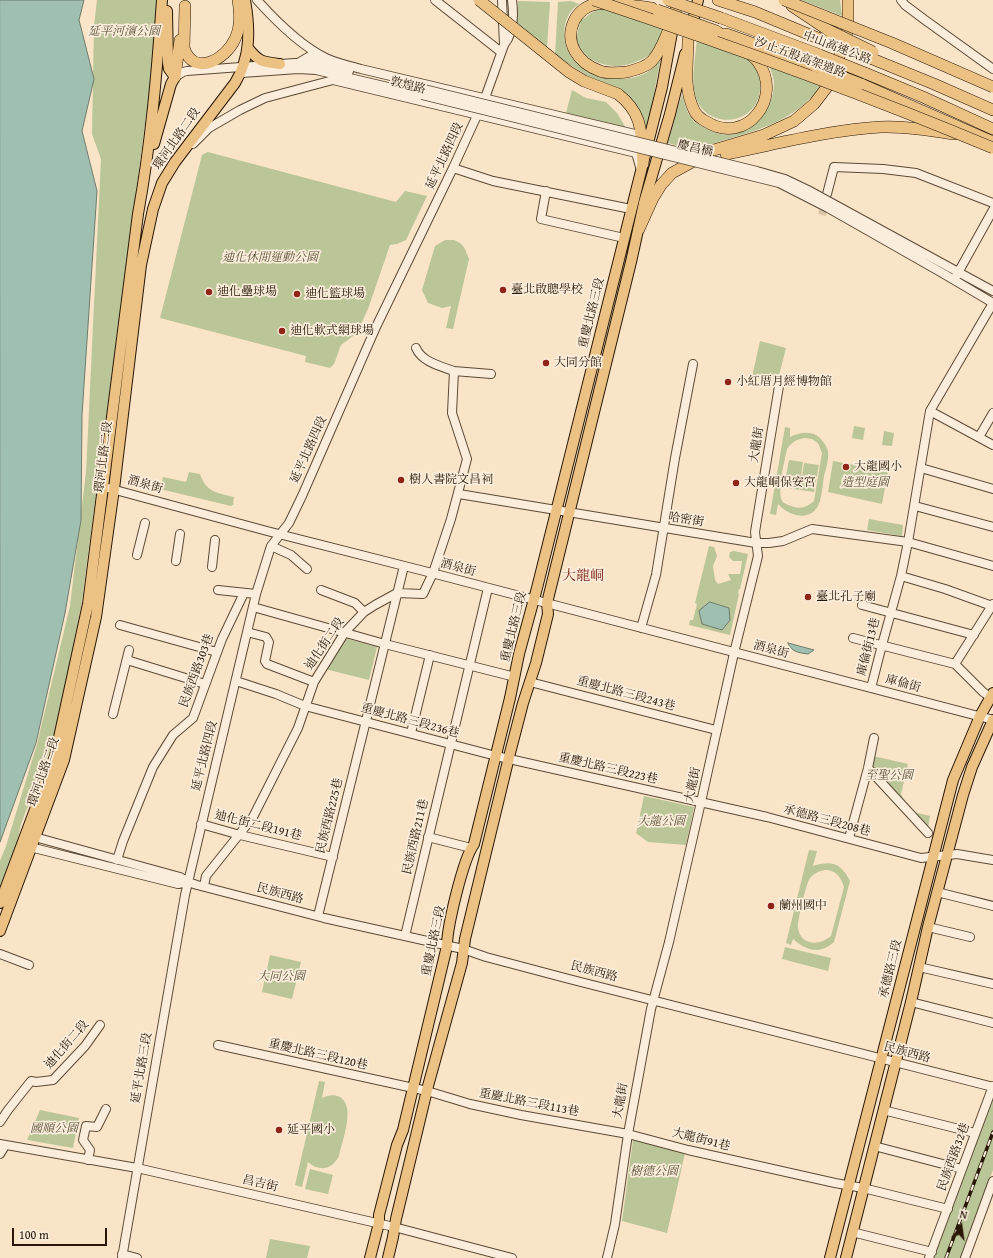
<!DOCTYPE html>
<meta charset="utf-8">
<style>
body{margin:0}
#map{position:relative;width:993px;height:1258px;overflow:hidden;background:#f9e4c7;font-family:"Gentium Book Plus",serif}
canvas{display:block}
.north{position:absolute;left:941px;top:1206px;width:40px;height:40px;-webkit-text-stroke:3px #fbeddb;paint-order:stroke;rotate:13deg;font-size:11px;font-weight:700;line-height:16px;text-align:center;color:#281706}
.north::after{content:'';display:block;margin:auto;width:14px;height:18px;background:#281706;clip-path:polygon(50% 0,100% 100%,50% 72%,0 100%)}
.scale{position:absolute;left:12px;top:1228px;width:95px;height:18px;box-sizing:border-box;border:2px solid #281706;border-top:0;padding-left:5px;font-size:12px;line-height:14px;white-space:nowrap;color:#281706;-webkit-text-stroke:3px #fbeddb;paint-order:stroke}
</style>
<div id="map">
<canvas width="993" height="1258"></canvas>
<div class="north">N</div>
<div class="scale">100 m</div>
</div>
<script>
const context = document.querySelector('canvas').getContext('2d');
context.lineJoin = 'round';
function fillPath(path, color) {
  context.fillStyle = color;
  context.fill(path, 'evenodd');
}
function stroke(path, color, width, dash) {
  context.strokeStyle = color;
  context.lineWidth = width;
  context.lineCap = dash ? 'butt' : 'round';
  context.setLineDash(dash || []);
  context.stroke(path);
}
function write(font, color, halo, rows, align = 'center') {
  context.font = font + ' "Gentium Book Plus","Noto Serif TC",serif';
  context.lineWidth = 3.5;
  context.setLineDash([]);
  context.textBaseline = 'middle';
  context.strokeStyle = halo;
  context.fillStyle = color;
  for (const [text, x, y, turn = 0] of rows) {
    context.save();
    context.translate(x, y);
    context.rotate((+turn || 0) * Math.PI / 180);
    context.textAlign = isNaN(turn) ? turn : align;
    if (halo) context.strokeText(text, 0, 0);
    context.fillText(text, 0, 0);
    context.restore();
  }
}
const green = new Path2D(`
 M97,0H158L148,102L81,607L55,736L21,824L15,852L0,897V861L6,846L37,744L70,606L86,472L101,159L92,134L94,25Z
 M801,0H840L842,16Z
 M518,1L550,2L547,48L515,24Z
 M571,1L579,4C577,6 573,8 572,10C561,23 562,46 573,59C575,62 580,64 583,66C606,83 641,85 660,61L647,132L638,108L629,96L614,87L588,76L555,55L558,2Z
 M611,9L665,25C661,35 658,49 649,55C641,61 627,66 617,66C602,66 580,58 577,42C576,35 579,27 581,20L596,10Z
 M697,37C715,44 738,49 753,62C758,67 759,75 760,82C764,129 699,133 694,89C692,72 696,54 697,37Z
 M767,61L822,83C800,119 759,130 721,141C713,143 705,148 698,149C690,150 676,145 668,143L682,94C684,103 687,115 694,121C698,125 704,127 708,129C711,130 716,133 719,134C750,139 775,110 774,82C773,75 770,67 767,61Z
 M572,90L586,98L606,102L617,113L626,128L566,113Z
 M208,152L396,202L405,191L427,196L406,240L397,244L390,245L368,309L357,333L341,345L334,364L330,368L305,362L306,356L160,318L202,155Z
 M445,240H454L460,243L464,247L469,259L453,329L446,328L451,306L442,308L428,303L422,290L435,246Z
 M760,341L786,348L777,383L752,377Z
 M854,426L865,428L863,440L852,438Z
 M785,427L790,428V437C802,431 816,430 824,443C826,446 828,449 828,452C829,459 826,469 824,476C823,484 822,493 820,501C814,522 790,518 778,504L776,515L770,514ZM805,438L812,439L818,443L822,453L814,501C808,506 803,509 794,507C791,506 785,504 783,502C776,494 785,459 787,449C792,442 797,439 805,438Z
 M884,431L894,433L892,446L882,445Z
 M789,460L803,462L799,490L784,487Z
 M833,461L888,471L882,504L828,492Z
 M804,463L819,465L814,492L800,490Z
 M189,472L200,474C206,492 217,493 234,497L233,503L234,504L231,506L160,489L163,477L186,482Z
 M869,519L903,525L902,536L867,530Z
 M709,546L714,547L717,556L713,566L715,580L718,584L731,580L728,574H740L742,561H733L729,557L730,552L734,551L748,554L740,589H739L738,593L739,594L730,635L689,625L690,620H693L697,604L695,603Z
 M344,638L377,647L369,680L325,669Z
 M873,756L908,764L901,794L909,811L930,816L927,834L923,833L869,776Z
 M644,796L694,807L686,845L648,842L636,833Z
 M809,850L817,851L813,866C832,860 841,863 850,881L834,942C819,955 807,951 793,939L791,945L786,943ZM825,870C836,870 841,877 844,887L831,936C819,946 801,946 798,928C797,922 806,885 809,880C812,874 819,871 825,870Z
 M785,947L831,958L828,971L782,959Z
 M270,955L301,962L292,999L262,992Z
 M319,1081L325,1082L322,1098C328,1095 334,1094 340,1097C356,1107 342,1141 339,1156C332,1170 319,1172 308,1162L302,1187L295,1185Z
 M991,1097H993V1170L960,1258H934Z
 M40,1110L79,1118L73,1148L27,1140Z
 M633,1140L685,1153L667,1233L622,1221Z
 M310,1169L333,1175L328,1194L305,1189Z
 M270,1239L310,1246L307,1258H266Z`);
const water = new Path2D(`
 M0,0H84L79,20L94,79L82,131L97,191L82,415L81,520L65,613L36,743L0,842Z
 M710,602L729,608L730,620L722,630L702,624L699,611Z
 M788,643L814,650L808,654C800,653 791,652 788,643Z`);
const minorTunnel = new Path2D(`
 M822,215L826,201`);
const minor = new Path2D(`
 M257,0C275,20 301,46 326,58C337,63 350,66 361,69L635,134
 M435,0L501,52
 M502,0L504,45
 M901,0L905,5L925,20L993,69
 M298,63L310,56L322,58
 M242,73L298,69L316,70L422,95
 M175,77L183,72L187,71L308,62L316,63L349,71
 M193,144L209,128L240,110L265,98L333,80L636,153L640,167
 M453,168L493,181L631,209
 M546,191L541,219L624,238
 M827,194L834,167L883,169L916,173L993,203
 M947,266L993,291
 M944,274L993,303
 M954,280L993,210
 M454,371L491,374
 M930,411L993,445
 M979,437L993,413
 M921,468L993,489
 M108,488L267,531L428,572L993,720
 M459,494L756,543H769L783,541L812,529L908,542L993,566
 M915,506L993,527
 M271,546L291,555L307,569
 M137,555L145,523
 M176,561L180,534
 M212,567L215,540
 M901,576L945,589L992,606
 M218,590L256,594
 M321,590L355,603L364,612
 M862,605L974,635
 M253,607L385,644L515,677
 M120,625L217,652
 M641,628L656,575L675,458L693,364
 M247,632L266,637L269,642L265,661L267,664L314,682
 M853,638L955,664L983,692L990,697
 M127,660L205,684
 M955,664L993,604
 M236,681L276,694L305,706L496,756L767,817L921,858L957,854L993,860
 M530,682L716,730
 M871,688L882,645L901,576L908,542L930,411L993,303
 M113,714L129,650
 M411,733L430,655
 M868,768L928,833
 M201,824L240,835L333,857
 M31,836L180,877L188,882L197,885L324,918L463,949L486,957L569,979L993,1087
 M428,837L471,848
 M849,838L868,768L874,738
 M26,846L178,884L188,882
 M117,860L123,841L153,767L173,735L193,718L222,639L244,593
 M204,886L206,876L253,817L298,728L314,682L345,632L364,612L375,605L397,593L423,594L433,573L451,519L467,459L452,413L454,371C440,366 422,362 416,348
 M937,892L993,906
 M318,916L404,566
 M928,927L970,937
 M405,936L488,588
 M0,954L29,965
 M919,967L993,984
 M911,1002L993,1023
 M218,1045L427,1091L470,1104L521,1115L628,1134L688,1150L835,1183L863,1188L948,1209
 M883,1110L975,1133
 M0,1122L8,1110L31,1081L36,1082L53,1080L85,1046L100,1025
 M0,1144L137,1168L394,1227L512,1258
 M874,1146L962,1169
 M0,1154L5,1146
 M88,1160L90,1150L83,1140L86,1126L97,1127L106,1109
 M852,1232L932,1252
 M122,1254L137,1258
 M122,1258L185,895L256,594L271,546L289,523L302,496L376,327L453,168L485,98L504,45C514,33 514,15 512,0
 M607,1258L615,1224L628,1134L651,1009L669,942L701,802L734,653L758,556L755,532L779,386
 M929,1258L993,1086
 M965,1258L993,1181`);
const major = new Path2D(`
 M691,29L698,0
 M248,48C259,62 262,62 280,64
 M154,144L171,84L175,77L169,69L168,63L167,11
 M0,903L55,756L88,604L138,214C151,143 157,72 162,0
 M0,931L64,760L96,617L114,489L141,265L153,209L162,183L175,162L235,83C251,57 250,29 245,0
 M370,1258L379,1223V1215L397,1145L403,1130L447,946C447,927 463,859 474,844L510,698L519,654L537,588L662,87L673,27
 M388,1258L393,1237L396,1219L428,1086L462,963L465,939L510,753L523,703L536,663L548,614L547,603L631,262L644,203L670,114L685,54
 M830,1258L953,780L980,716L993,693
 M846,1258L911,1002L928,927L963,795L972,767L993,720`);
const highway = new Path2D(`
 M718,0L755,12L825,41
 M185,6L184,48C194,78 226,59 235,39C241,26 240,14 238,0
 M792,6L828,30
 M652,8C634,6 615,2 597,4C587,5 578,12 574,21C564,43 578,63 600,71C608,74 618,73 627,72C635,70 646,67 652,61C664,48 673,17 679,0
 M721,18L820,55
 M726,34L815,66
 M688,40C688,64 683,88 694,110C696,115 701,119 707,122C746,146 784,98 758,62C752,53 726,38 716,31
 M870,58L934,84L993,110
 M865,73L923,97L993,129
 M175,77L180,40
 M861,84L993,142
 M618,94C644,114 641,134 643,164
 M726,154C777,144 829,130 881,127C905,126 930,130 954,134
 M639,229L653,198L661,185L672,173L714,150L764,135L794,121L814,104L827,87L841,52L848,28V0`);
const rail = new Path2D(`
 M946,1258L993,1132`);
const minorBridge = new Path2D(`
 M424,89L757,171L785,179L808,190L947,266
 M422,95L779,183L828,208L944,274`);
const highwayBridge = new Path2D(`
 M479,0L569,72L584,81L618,94
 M594,0C729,45 862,93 993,148
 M668,0L721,18
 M784,0L892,43L993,87
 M657,10L716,31
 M828,30L873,52
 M825,41L870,58
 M820,55L865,73
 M815,66L861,84`);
const markers = [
 [503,290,4,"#8f2418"],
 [209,292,4,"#8f2418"],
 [297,294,4,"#8f2418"],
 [282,331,4,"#8f2418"],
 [546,363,4,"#8f2418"],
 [728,382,4,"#8f2418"],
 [846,467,4,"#8f2418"],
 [401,480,4,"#8f2418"],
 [736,483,4,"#8f2418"],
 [808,597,4,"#8f2418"],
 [771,906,4,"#8f2418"],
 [279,1130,4,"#8f2418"]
];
const parkNames = [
 ["延平河濱公園",124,32],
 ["迪化休閒運動公園",270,258],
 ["造型庭園",865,483],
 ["至聖公園",889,776],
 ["大龍公園",661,822],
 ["大同公園",281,977],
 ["國順公園",54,1129],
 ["樹德公園",654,1172]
];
const streetNames = [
 ["中山高速公路",837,48,21],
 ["汐止五股高架道路",800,58,20],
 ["敦煌路",408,86,14],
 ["環河北路二段",177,139,-55],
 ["慶昌橋",695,149,13],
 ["延平北路四段",445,156,-65],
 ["重慶北路三段",592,313,-76],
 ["大龍街",757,445,-81],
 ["延平北路四段",309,450,-66],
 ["環河北路二段",104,457,-83],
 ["酒泉街",145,485,16],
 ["哈密街",686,520,9],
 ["酒泉街",458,568,15],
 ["重慶北路三段",514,627,-76],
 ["迪化街二段",325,644,-56],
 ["庫倫街13巷",869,647,-76],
 ["酒泉街",771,650,15],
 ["民族西路303巷",197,671,-70],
 ["庫倫街",903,684,15],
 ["重慶北路三段243巷",626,694,15],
 ["重慶北路三段236巷",410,721,15],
 ["延平北路四段",205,756,-76],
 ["重慶北路三段223巷",608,769,13],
 ["環河北路二段",44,772,-71],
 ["大龍街",693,785,-78],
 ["民族西路225巷",330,816,-76],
 ["承德路三段208巷",827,821,15],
 ["迪化街二段191巷",258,826,14],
 ["民族西路211巷",416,837,-77],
 ["民族西路",280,894,15],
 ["重慶北路三段",434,941,-78],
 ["承德路三段",891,969,-76],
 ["民族西路",594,972,15],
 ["迪化街二段",67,1045,-49],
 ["民族西路",907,1053,15],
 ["重慶北路三段120巷",318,1055,13],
 ["延平北路三段",142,1068,-80],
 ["大龍街",621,1101,-80],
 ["重慶北路三段113巷",529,1103,11],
 ["大龍街91巷",701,1140,14],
 ["民族西路32巷",954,1157,-70],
 ["昌吉街",260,1184,13]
];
const poiNames = [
 ["臺北啟聰學校",511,290],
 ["迪化壘球場",217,292],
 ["迪化籃球場",305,294],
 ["迪化軟式網球場",290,331],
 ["大同分館",554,363],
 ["小紅厝月經博物館",736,382],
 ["大龍國小",854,467],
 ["樹人書院文昌祠",409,480],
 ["大龍峒保安宮",744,483],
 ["臺北孔子廟",816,597],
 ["蘭州國中",779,906],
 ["延平國小",287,1130]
];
const quarterNames = [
 ["大龍峒",583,576]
];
fillPath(green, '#bac598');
fillPath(water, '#9fbfb0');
stroke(water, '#6f7c6c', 1);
stroke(minorTunnel, '#dac5aa', 8, [8, 4]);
stroke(minor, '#5c4a36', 10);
stroke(major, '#281706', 12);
stroke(highway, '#281706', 12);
stroke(minor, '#fbeddb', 8);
stroke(major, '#ecc284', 10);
stroke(highway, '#ecc284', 11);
stroke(rail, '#281706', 3.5);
stroke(rail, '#fbeddb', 2, [6]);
stroke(minorBridge, '#5c4a36', 10, []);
stroke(highwayBridge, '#281706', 12, []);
stroke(minorBridge, '#fbeddb', 8);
stroke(highwayBridge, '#ecc284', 11);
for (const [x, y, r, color] of markers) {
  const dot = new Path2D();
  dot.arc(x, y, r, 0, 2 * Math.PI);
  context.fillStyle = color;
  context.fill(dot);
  stroke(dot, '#fbeddb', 1.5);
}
write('italic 12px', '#5b5439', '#fbeddb', parkNames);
write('12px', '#281706', '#fbeddb', streetNames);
write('12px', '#281706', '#fbeddb', poiNames, 'left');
write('14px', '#7a1f14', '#fbeddb', quarterNames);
</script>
